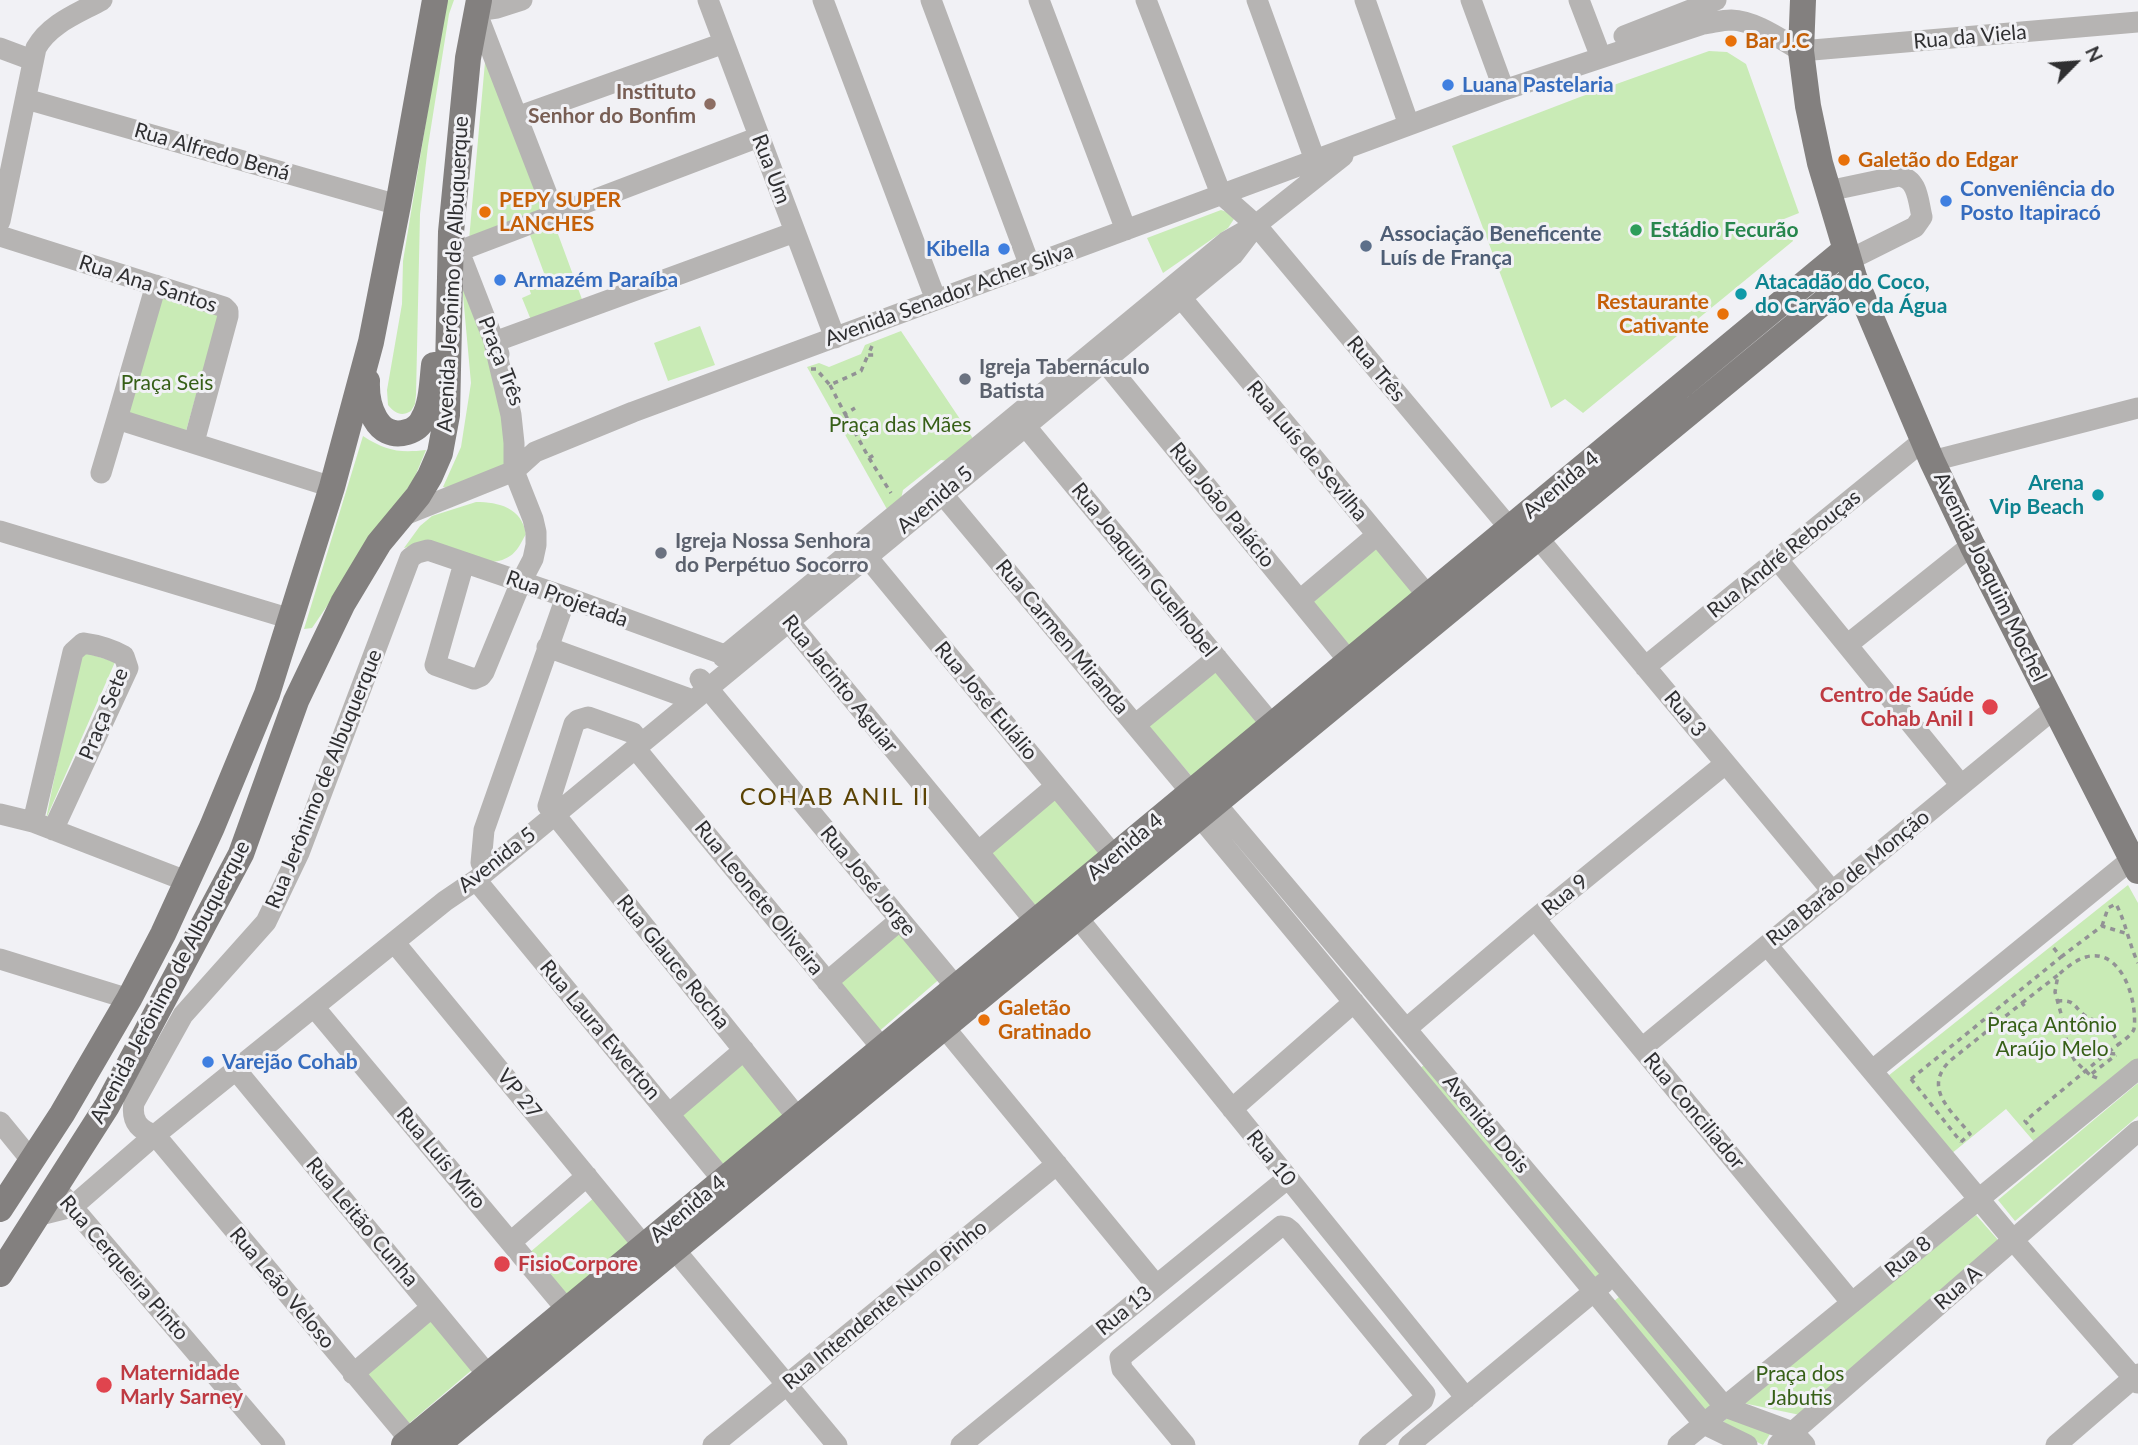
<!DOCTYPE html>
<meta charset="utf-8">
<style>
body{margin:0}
#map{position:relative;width:2138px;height:1445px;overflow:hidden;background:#f1f1f5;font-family:Lato,sans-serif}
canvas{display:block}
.north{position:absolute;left:2040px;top:28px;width:70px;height:70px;-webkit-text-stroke:5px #f1f1f5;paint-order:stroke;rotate:65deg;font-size:19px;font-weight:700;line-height:28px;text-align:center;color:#2f2f31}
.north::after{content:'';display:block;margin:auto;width:24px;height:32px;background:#2f2f31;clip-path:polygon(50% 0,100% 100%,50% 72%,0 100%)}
</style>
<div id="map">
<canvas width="2138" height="1445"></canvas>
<div class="north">N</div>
</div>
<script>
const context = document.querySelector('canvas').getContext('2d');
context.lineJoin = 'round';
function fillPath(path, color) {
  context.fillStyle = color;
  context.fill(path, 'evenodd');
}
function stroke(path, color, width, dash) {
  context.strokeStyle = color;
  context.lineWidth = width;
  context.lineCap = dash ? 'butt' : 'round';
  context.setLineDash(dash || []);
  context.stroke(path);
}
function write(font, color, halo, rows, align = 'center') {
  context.font = font + ' Lato,sans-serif';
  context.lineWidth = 6;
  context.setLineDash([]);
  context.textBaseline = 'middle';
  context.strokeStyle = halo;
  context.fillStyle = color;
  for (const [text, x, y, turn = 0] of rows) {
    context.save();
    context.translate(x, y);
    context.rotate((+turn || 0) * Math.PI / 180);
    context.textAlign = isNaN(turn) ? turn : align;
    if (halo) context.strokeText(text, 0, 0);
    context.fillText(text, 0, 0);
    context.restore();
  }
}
const green = new Path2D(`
 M446,0H454L449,14L428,146L420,214L416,395L415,404L411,411C401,417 395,413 388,405L387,390L402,304L403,261Z
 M486,51L548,210L469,240Z
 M1709,51L1727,52L1746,64L1799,213L1784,219L1793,241L1583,413L1565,399L1551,408L1452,146L1580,97Z
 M1221,210L1230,213L1234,219L1228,228L1163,273L1147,238Z
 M555,226L583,302L531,320L522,298L531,294L527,282L544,273L530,235Z
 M462,284L491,360L505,414L504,465L451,489L443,487L461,447L471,383Z
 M162,288L220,311L186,431L124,412Z
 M700,326L715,365L668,381L654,343Z
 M901,331L974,440L949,461L941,460L903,490L901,499L888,511L807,367L819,363L829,367L861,354L865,345Z
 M363,436C386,451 399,453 426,450L414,479L312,628L304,629Z
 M476,502C499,502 522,508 526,534C522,541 517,552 510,556C480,576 437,540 404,548L420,526L432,516Z
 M1379,546L1421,596L1354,653L1312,603Z
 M80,651L115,662L46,819Z
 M1214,668L1262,726L1195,780L1146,724Z
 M1057,798L1104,854L1036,909L990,852Z
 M2128,885L2138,903V1061L2036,1144L2006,1109L1951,1154L1888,1076Z
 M903,924L943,976L876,1034L836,983Z
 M743,1057L790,1115L723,1171L676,1113Z
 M1428,1062L1608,1280L1597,1289L1419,1069Z
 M2138,1083V1116L2015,1221L1998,1200Z
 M595,1197L637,1245L569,1302L529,1253Z
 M1976,1215L1998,1240L1800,1415L1743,1403Z
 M1619,1297L1713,1407L1703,1417L1609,1305Z
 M429,1316L473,1369L406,1426L360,1373Z
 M1727,1418L1770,1434L1763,1445L1721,1424Z`);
const path = new Path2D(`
 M872,346L868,355H877
 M811,369H816L830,385L861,371L868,355
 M830,385L845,414L855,408
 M845,414L869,458L877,453
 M869,458L891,493
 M2102,926L2108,908L2116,904C2126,923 2129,944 2138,963
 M2061,957L2102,926L2128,934
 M2057,1001C2079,999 2073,1010 2089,1018C2095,1021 2100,1020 2106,1021L2119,1044C2124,1040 2132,1035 2134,1029C2138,1000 2121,947 2086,957C2075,960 2066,968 2058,975
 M2022,1003L2058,975L2055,992L2063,1021L2068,1048L2075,1061L2090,1075
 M2115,1054L2107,1053L2119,1044
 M2097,1078L2090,1075L2116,1055
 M1911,1079L2061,957L2052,946
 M1911,1079L1961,1142
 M2034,1132L2025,1121L2107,1053
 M1961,1142L1970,1134C1952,1111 1921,1088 1951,1060L2022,1003L2026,1008`);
const minor = new Path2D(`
 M522,0L497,8L476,11L555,215
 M708,0L835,338
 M823,0L936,300
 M931,0L1030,266
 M1039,0L1126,230
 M1146,0L1221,194L1256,225L1518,538
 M1257,0L1315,160
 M1365,0L1409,125
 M1471,0L1504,90
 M1579,0L1597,47
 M1624,36L1716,0
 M0,48L32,60
 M26,99L398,205
 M517,117L724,43
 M1828,191L1899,176C1918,179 1918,200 1922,217L1915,227L1849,260
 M0,221L36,48C50,23 79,13 102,0
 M0,236L224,307L228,311V316L194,442
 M455,241L499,354
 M459,251L759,137
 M156,285L117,419L332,487
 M1173,288L1438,608
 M1096,351L1349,661
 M1017,416L1272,725
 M1932,461L2138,408
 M101,473L117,419
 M934,484L1191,792
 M402,516L514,471L535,452L633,412L1504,90L1703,24C1712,23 1722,20 1731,20C1756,21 1780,39 1801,51L2138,22
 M0,531L291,619
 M1538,538L1832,891
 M858,546L1114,856
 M1777,559L1961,785
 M464,563L435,665L474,679L481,676L484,672L521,582L533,559L536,545V532L533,519L514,471V443L511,415L494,342L795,232
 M1300,600L1377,535
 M780,611L1035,921
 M1847,645L1972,545
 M547,647L693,700
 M723,657L1226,242L1256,225L1343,156
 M1645,667L1924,440
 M700,679L956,987
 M1135,725L1217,658
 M641,743L633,733L588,717L578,720L574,724L548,806L798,1118
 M635,748L882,1048
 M1206,792L1725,1407L1793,1432L1805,1445
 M1190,805L1704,1424L1747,1445
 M0,814L33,822L186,881
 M33,822L73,652L83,643C98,645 111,649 124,656L128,668L53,830
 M978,852L1056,786
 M481,863L484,830L566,597
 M476,880L723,1180
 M1077,917L1466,1398
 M1535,919L1852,1303
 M394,942L644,1246
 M1767,945L2013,1240L2138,1383
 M0,959L129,999
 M827,982L900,920
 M314,1007L567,1310
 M944,1027L1156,1285
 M1406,1029L1535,919L1725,764
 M1642,1048L2055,708
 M236,1070L488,1375
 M1873,1070L2132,859
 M1232,1109L1354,1002
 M669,1114L744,1050
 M0,1122L32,1161
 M155,1135C139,1130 131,1121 134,1103L183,1015L266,922L299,853L410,558L417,553L428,550L566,597L725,655
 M155,1135L410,1440
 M63,1196L275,1445
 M36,1216L72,1207L155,1135L445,901L476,880L1233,255L1256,225
 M511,1242L587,1176
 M674,1249L837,1445
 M353,1374L432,1307
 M713,1445L1057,1164
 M961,1445L1288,1178
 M1185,1445L1122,1369L1120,1358L1281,1226L1286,1227L1291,1231L1425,1394L1423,1400L1369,1445
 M1409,1445L1604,1283
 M1678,1445L2138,1069
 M1778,1445L2138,1131
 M2056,1445L2138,1374`);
const major = new Path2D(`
 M1803,0L1801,51L1808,106L1820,163L1854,277L1932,461L1972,545L2138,871
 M367,381C366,404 376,441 407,432C414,430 420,426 423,419C432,404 432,382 434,365
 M0,1209L62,1114L129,999L163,934L212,827L267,694L332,487L371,342L398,205L435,0
 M0,1274L107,1106L241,854L296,701L343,603L379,543L418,496L430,476L440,453L447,415L451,232L468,58L479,0
 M404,1445L1664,400L1839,255L1846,252
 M437,1445L1854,277`);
const markers = [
 [1731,41,7,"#e8710a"],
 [1448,85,7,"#3f7fe0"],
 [710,104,7,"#8d6e63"],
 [1844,160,7,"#e8710a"],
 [1946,201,7,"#3f7fe0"],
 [485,212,7,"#e8710a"],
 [1636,230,7,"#2e9e5b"],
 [1366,246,7,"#5c6f8a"],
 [1004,249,7,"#3f7fe0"],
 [500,280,7,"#3f7fe0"],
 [1741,294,7,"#0f9aa8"],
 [1723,314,7,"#e8710a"],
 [965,379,7,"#6b7280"],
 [2098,495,7,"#0f9aa8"],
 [661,553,7,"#6b7280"],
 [1990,707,9,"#e0444e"],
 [984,1020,7,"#e8710a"],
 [208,1062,7,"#3f7fe0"],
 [502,1264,9,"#e0444e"],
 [104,1385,9,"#e0444e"]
];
const streetNames = [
 ["Rua da Viela",1970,37,-5],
 ["Rua Alfredo Bená",212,152,16],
 ["Rua Um",771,169,69],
 ["Avenida Jerônimo de Albuquerque",453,274,-87],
 ["Rua Ana Santos",148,284,18],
 ["Avenida Senador Acher Silva",949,295,-20],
 ["Praça Três",501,361,69],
 ["Rua Três",1376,369,50],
 ["Rua Luís de Sevilha",1307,451,50],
 ["Avenida 4",1561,485,-40],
 ["Avenida 5",935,500,-40],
 ["Rua João Palácio",1222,505,51],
 ["Rua André Rebouças",1784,554,-39],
 ["Rua Joaquim Guelhobel",1144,570,51],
 ["Avenida Joaquim Mochel",1990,577,64],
 ["Rua Projetada",567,599,20],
 ["Rua Carmen Miranda",1062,637,50],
 ["Rua Jacinto Aguiar",840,684,51],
 ["Rua José Eulálio",986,701,50],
 ["Praça Sete",104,714,-68],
 ["Rua 3",1685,714,50],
 ["Rua Jerônimo de Albuquerque",324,779,-68],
 ["Avenida 4",1125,847,-40],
 ["Avenida 5",497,860,-38],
 ["Rua Barão de Monção",1848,878,-39],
 ["Rua José Jorge",868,881,50],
 ["Rua 9",1565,895,-39],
 ["Rua Leonete Oliveira",759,898,51],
 ["Rua Glauce Rocha",673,962,51],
 ["Avenida Jerônimo de Albuquerque",170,982,-62],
 ["Rua Laura Ewerton",600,1030,50],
 ["VP 27",519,1094,51],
 ["Rua Conciliador",1694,1111,50],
 ["Avenida Dois",1486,1124,50],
 ["Rua Luís Miro",441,1158,50],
 ["Rua 10",1271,1158,51],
 ["Avenida 4",688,1209,-40],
 ["Rua Leitão Cunha",362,1222,50],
 ["Rua 8",1908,1257,-39],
 ["Rua Cerqueira Pinto",124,1268,49],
 ["Rua Leão Veloso",282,1288,50],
 ["Rua A",1958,1288,-41],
 ["Rua Intendente Nuno Pinho",885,1305,-39],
 ["Rua 13",1124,1311,-39]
];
const foodNames = [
 ["Bar J.C",1745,41],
 ["Galetão do Edgar",1858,160],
 ["PEPY SUPER",499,200],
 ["LANCHES",499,224],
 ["Restaurante",1709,302,"right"],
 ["Cativante",1709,326,"right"],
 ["Galetão",998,1008],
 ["Gratinado",998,1032]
];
const shopNames = [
 ["Luana Pastelaria",1462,85],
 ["Conveniência do",1960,189],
 ["Posto Itapiracó",1960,213],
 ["Kibella",990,249,"right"],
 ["Armazém Paraíba",514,280],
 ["Varejão Cohab",222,1062]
];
const educationNames = [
 ["Instituto",696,92],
 ["Senhor do Bonfim",696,116]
];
const leisureNames = [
 ["Estádio Fecurão",1650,230]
];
const serviceNames = [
 ["Associação Beneficente",1380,234],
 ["Luís de França",1380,258]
];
const cultureNames = [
 ["Atacadão do Coco,",1755,282],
 ["do Carvão e da Água",1755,306],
 ["Arena",2084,483,"right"],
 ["Vip Beach",2084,507,"right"]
];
const worshipNames = [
 ["Igreja Tabernáculo",979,367],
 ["Batista",979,391],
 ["Igreja Nossa Senhora",675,541],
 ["do Perpétuo Socorro",675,565]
];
const parkNames = [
 ["Praça Seis",167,383],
 ["Praça das Mães",900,425],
 ["Praça Antônio",2052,1025],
 ["Araújo Melo",2052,1049],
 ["Praça dos",1800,1374],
 ["Jabutis",1800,1398]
];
const healthNames = [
 ["Centro de Saúde",1974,695,"right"],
 ["Cohab Anil I",1974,719,"right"],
 ["FisioCorpore",518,1264],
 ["Maternidade",120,1373],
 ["Marly Sarney",120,1397]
];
const quarterNames = [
 ["COHAB ANIL II",835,797]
];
fillPath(green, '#c9ebb6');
stroke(path, '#929295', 3.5, [5, 5]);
stroke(minor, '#b6b4b3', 21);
stroke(major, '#83807f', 26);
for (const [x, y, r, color] of markers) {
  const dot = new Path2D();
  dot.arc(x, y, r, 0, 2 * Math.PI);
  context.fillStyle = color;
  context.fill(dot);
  stroke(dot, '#f1f1f5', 2.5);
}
write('21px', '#2f2f31', '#f1f1f5', streetNames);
write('bold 21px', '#c56008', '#f1f1f5', foodNames, 'left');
write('bold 21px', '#366cbe', '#f1f1f5', shopNames, 'left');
write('bold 21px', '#785e54', '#f1f1f5', educationNames, 'right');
write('bold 21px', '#27864d', '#f1f1f5', leisureNames, 'left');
write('bold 21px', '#4e5e75', '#f1f1f5', serviceNames, 'left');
write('bold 21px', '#0d838f', '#f1f1f5', cultureNames, 'left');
write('bold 21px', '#5b616d', '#f1f1f5', worshipNames, 'left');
write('21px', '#365f17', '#f1f1f5', parkNames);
write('bold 21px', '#be3a42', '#f1f1f5', healthNames, 'left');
context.letterSpacing = '2px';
write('24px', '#5b4304', '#f1f1f5', quarterNames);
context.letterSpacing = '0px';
</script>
